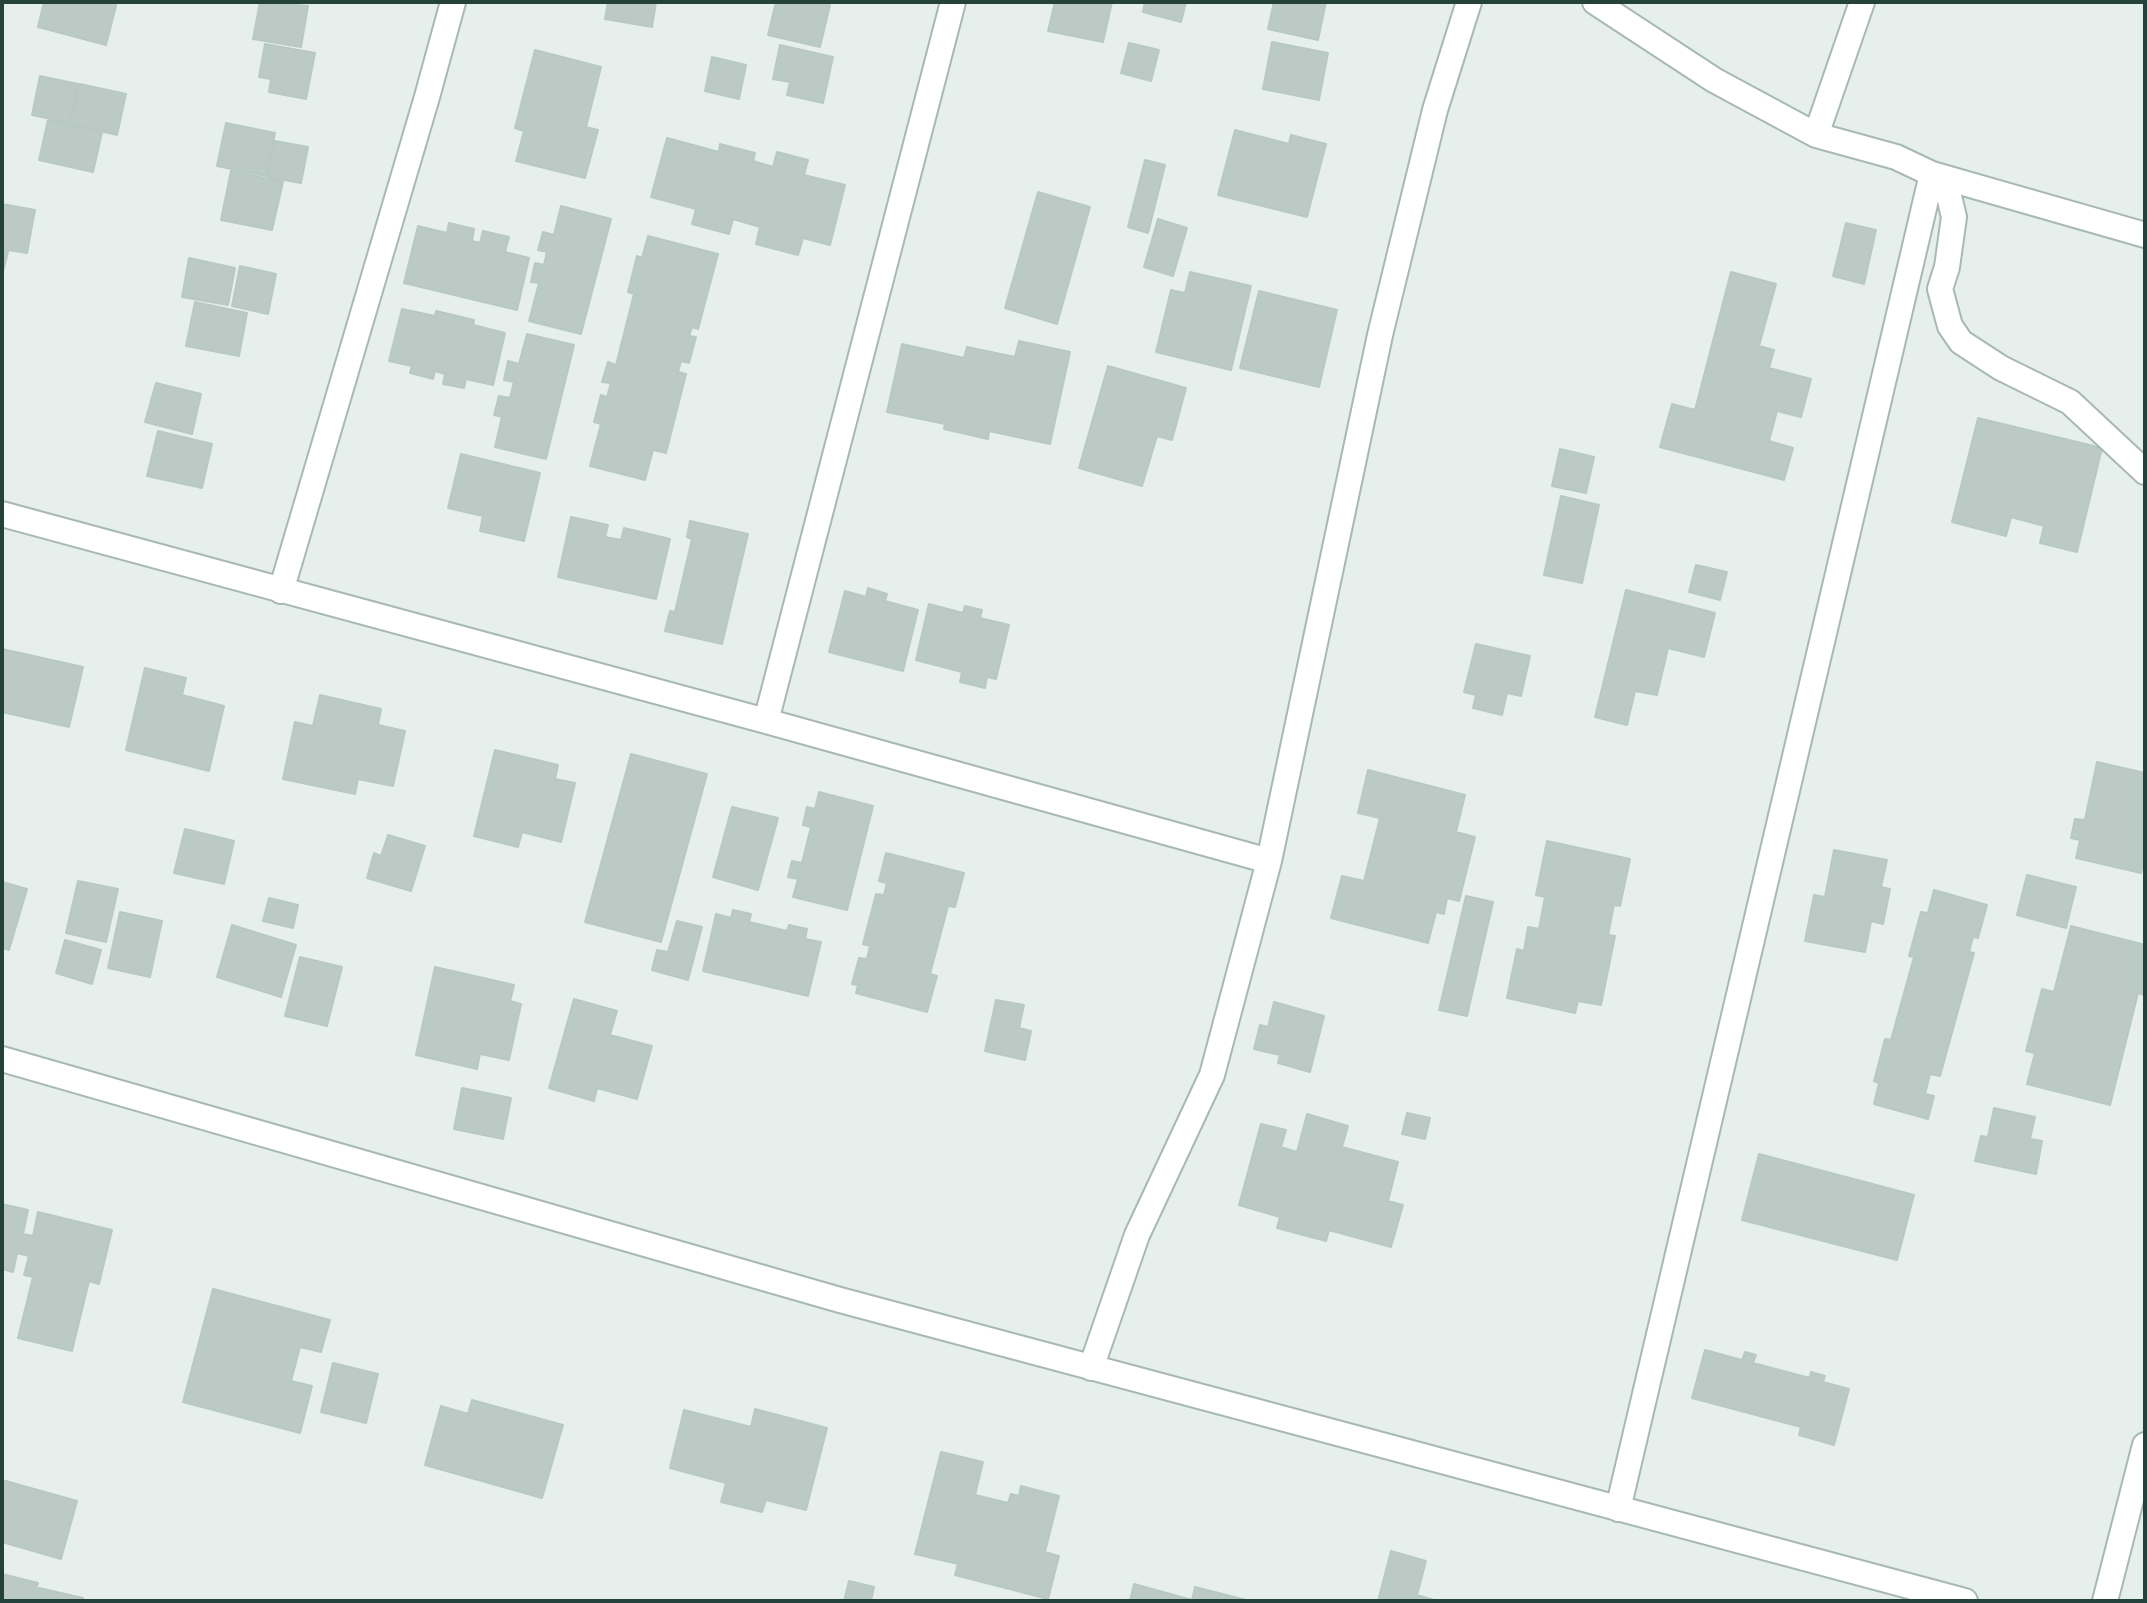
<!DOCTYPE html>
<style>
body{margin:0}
#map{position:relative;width:2147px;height:1603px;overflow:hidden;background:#e6efeb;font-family:"Source Sans 3",sans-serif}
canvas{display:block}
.frame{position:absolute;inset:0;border:4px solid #24423a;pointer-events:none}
</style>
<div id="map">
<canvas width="2147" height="1603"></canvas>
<div class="frame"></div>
</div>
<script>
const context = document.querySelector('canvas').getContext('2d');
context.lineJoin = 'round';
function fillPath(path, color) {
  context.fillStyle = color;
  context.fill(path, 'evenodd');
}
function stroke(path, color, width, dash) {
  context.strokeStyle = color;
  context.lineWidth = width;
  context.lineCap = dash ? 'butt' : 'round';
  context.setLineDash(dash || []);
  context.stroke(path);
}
const building = new Path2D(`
 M44,2H117L106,45L38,27Z
 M260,2L308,6L301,47L253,39Z
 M608,2H656L652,27L605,19Z
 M776,2H816L830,5L820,47L768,35Z
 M1055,2H1112L1103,42L1048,31Z
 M1145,2H1186L1181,22L1143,12Z
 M1274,2H1326L1318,40L1268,29Z
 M1272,42L1328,53L1319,100L1263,89Z
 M1129,43L1159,50L1151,81L1121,73Z
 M265,44L315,53L306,99L269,92L271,79L259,77Z
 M780,45L833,57L823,103L787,95L790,82L773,79Z
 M535,50L601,67L586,127L598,130L585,178L516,161L524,131L515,128Z
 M712,57L746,65L739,99L705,91Z
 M40,76L78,84L70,123L32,115Z
 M80,84L126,94L117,135L70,124Z
 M48,120L102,132L93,172L39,160Z
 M226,123L275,133L266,176L217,166Z
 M1235,130L1289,144L1291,135L1326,144L1307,217L1218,195Z
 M667,138L719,152L720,144L755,153L753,161L773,167L777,152L808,160L804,175L845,185L830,245L803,238L798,255L756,244L760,227L733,219L729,234L692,224L696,209L651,197Z
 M275,141L308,147L301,183L267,177Z
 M1145,160L1165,165L1148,233L1128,227Z
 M231,171L283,182L272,230L221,220Z
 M1038,192L1090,207L1057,324L1005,308Z
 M2,204L35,210L27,253L2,249Z
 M561,206L611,219L581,334L529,321L539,283L531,282L535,263L544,265L547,252L538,250L543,232L554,235Z
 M1158,219L1187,228L1173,276L1144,267Z
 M449,223L474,229L472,241L480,243L483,231L509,237L505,252L529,258L517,310L404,283L418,226L447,233Z
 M1846,223L1876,230L1864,284L1833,276Z
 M648,236L718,254L698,329L692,327L689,336L696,337L689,363L681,361L678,372L686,374L666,453L653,450L645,480L590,466L601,424L594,422L601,395L607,397L611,383L602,382L608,362L616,365L634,294L628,292L637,256L642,258Z
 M2,251L8,252L2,275Z
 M189,258L235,268L228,305L182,297Z
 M240,266L276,274L268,314L232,306Z
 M1190,272L1251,286L1231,370L1156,352L1171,290L1185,293Z
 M1731,272L1776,284L1759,346L1774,350L1769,368L1811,379L1801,417L1777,411L1769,441L1793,448L1784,480L1660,447L1672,404L1695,410Z
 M1259,291L1337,310L1319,387L1240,368Z
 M195,302L247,313L239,356L186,346Z
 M402,309L435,316L436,311L474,320L473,325L505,333L493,385L466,379L464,388L443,384L445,374L435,371L433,379L410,373L412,366L389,361Z
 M527,334L574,345L546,459L495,447L502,417L494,415L499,396L510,398L514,382L504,380L508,361L519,364Z
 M1019,341L1070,352L1050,444L989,431L988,439L944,429L945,424L887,412L902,344L964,358L967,347L1015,357Z
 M1108,366L1186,388L1172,440L1157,436L1142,486L1079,468Z
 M156,383L201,394L192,434L145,422Z
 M1978,418L2102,448L2077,552L2040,543L2044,526L2011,517L2006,536L1952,522Z
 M158,431L212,444L202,488L147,476Z
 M1560,449L1594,457L1586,493L1552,486Z
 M461,454L540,473L524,541L480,531L483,516L448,508Z
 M1561,496L1599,505L1582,583L1544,575Z
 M571,517L608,525L605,537L621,540L624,528L670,539L656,599L558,577Z
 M690,521L748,534L722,644L665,631L670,611L675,612L692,539L687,537Z
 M1696,565L1727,572L1720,600L1689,592Z
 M868,588L887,594L885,601L918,610L903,671L829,652L845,591L866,597Z
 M1626,590L1715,613L1704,657L1668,648L1657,695L1635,691L1627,725L1595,717Z
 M929,604L963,613L965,606L982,610L980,618L1009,625L996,679L987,677L985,688L960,682L962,672L916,660Z
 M1476,644L1530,656L1521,696L1507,693L1502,715L1473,708L1476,695L1464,692Z
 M2,649L83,667L69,727L2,712Z
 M145,668L186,678L182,695L224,706L209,771L126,750Z
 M320,695L381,709L378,725L405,731L393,786L358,779L355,794L283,779L295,722L313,726Z
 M495,750L558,765L555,779L575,783L561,842L522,832L518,847L474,836Z
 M631,754L707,774L661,942L585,922Z
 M2097,762L2145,773V855L2141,873L2076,858L2080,840L2071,838L2075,819L2085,820Z
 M1368,770L1465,795L1456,832L1475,837L1459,901L1447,898L1444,914L1436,912L1428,943L1331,918L1342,876L1364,881L1380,818L1358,813Z
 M819,792L873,806L847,910L793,897L798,879L788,877L792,861L802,863L811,827L803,825L807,807L815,809Z
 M732,807L778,818L758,890L713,877Z
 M185,829L234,841L224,884L174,873Z
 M388,835L425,846L411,891L367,878L374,853L381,856Z
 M1547,841L1630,859L1620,906L1614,905L1608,935L1615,936L1601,1005L1578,1001L1575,1013L1507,998L1517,949L1524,951L1528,927L1539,929L1545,897L1536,895Z
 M1834,850L1887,860L1881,887L1890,889L1883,924L1871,921L1865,952L1805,941L1814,895L1825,897Z
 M886,853L964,873L955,907L948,906L930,974L937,976L927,1012L856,993L858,985L852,984L859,958L867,959L870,946L863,944L876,894L884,895L887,883L879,881Z
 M2027,875L2076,887L2066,928L2017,915Z
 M78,881L118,889L106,942L66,933Z
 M2,882L27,889L9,950L2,948Z
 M1934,890L1987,905L1978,938L1973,937L1969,952L1974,953L1940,1076L1930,1074L1925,1094L1934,1096L1928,1119L1874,1104L1879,1083L1874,1081L1885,1039L1891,1040L1914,957L1909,956L1921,912L1928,913Z
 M1466,896L1493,902L1467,1016L1439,1010Z
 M269,898L298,905L293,928L263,921Z
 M733,910L751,914L749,922L787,931L789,925L807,929L805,939L821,942L808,996L703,971L716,914L731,918Z
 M120,912L162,921L150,977L108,968Z
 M677,921L702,927L688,980L652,970L657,950L668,952Z
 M232,925L296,945L281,997L217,977Z
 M2071,926L2145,945V995L2138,993L2110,1105L2027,1084L2035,1053L2026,1051L2042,989L2054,992Z
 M65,940L101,950L92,984L56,973Z
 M300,957L342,967L327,1026L285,1016Z
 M435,967L514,985L510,1001L521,1004L509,1060L480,1054L477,1069L416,1055Z
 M574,999L617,1011L610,1035L652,1046L637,1099L597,1088L594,1101L549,1088Z
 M996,1000L1024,1005L1019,1028L1031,1031L1025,1060L985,1051Z
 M1274,1002L1324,1016L1310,1072L1278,1063L1280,1055L1254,1049L1260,1025L1268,1027Z
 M462,1088L511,1098L503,1139L454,1129Z
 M1994,1108L2035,1117L2030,1139L2042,1141L2036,1174L1975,1161L1981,1136L1988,1137Z
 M1407,1113L1430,1118L1425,1139L1402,1134Z
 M1307,1114L1348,1126L1342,1147L1398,1162L1388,1201L1403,1205L1391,1247L1329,1230L1326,1241L1277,1228L1280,1217L1239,1205L1261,1124L1286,1130L1281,1147L1297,1152Z
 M1759,1154L1914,1195L1897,1260L1742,1220Z
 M2,1204L28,1210L23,1234L33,1236L38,1212L112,1230L99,1284L89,1281L72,1351L18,1338L33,1277L24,1275L29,1256L17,1253L13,1272L2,1269Z
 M213,1289L330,1320L321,1352L300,1347L291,1381L312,1386L300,1433L183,1402Z
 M1705,1350L1742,1360L1745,1352L1756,1355L1753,1363L1810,1378L1811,1372L1825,1376L1823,1382L1849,1389L1834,1445L1799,1435L1801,1427L1692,1398Z
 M333,1363L378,1374L366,1423L321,1412Z
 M472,1400L563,1425L542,1498L425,1465L441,1406L468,1414Z
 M755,1409L827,1428L806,1510L766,1500L762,1512L721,1502L726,1483L670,1468L684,1410L751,1427Z
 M941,1452L983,1462L975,1495L1008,1503L1011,1494L1019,1496L1021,1486L1059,1496L1045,1552L1059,1556L1048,1599L955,1575L958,1564L915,1554Z
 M2,1480L77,1501L61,1559L2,1542Z
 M1391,1551L1426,1561L1417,1595L1437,1601H1378Z
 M2,1574L38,1583L33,1601H2Z
 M849,1581L874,1587L871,1601H844Z
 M1134,1584L1192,1600L1195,1587L1250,1601H1130Z
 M39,1588L83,1598V1601H35Z`);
const minor = new Path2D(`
 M1595,2L1714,80L1816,135L1896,157L1932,174L1948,192L1954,217L1947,267L1940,289L1950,326L1961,342L2001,368L2070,402L2145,472
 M1816,135L1862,2
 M2,514L766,721L1269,861
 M281,591L427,97L453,2
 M766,721L953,2
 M2,1059L840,1300L1965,1601
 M1091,1368L1137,1235L1212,1075L1269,861L1380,335L1435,110L1469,2
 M1618,1509L1932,174L2145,235
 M2105,1601L2145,1445`);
fillPath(building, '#bbcac4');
stroke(building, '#b8c9c2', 2);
stroke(minor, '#a8b8b2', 28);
stroke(minor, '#fff', 24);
</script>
